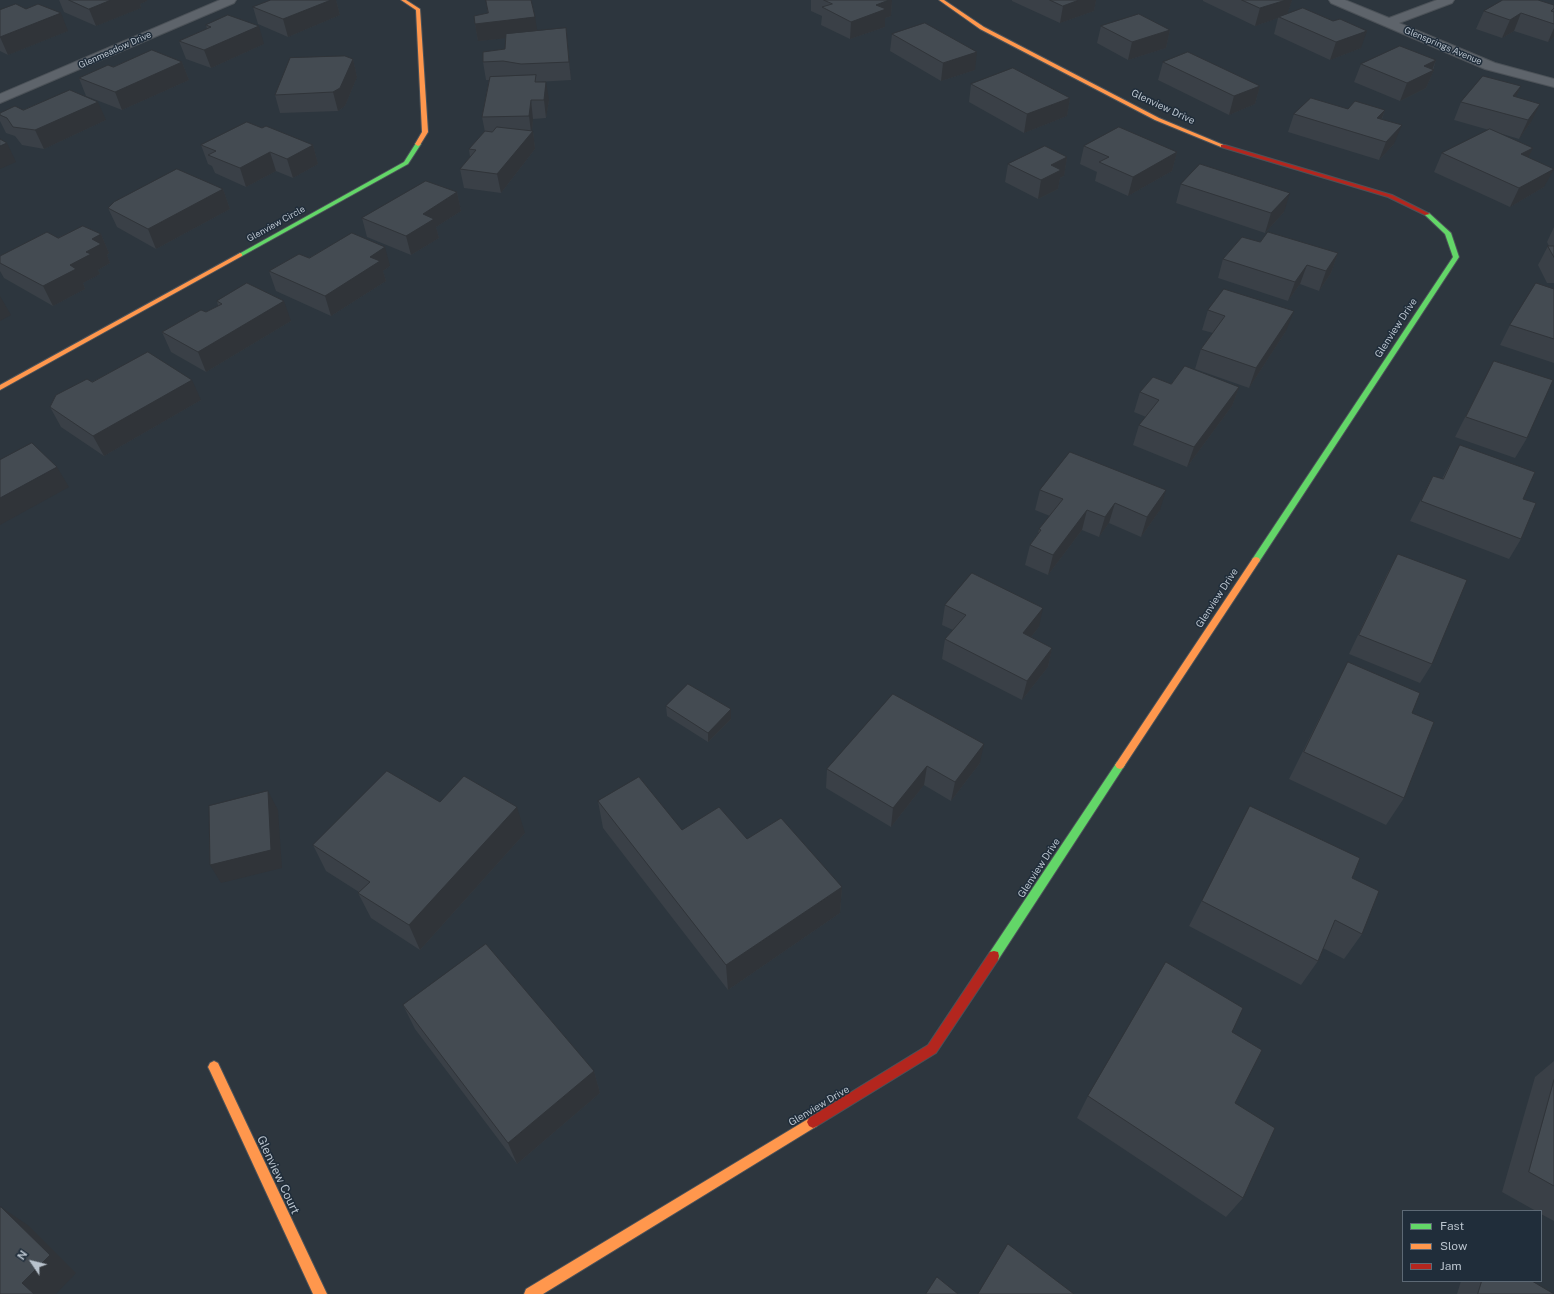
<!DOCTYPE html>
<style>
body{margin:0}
#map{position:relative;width:1554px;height:1294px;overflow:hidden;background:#2d363e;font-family:"Public Sans",sans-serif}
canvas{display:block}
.legend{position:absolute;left:1402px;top:1210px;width:140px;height:72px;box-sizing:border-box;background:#202d3a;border:1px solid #5d6975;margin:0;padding:5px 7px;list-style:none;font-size:12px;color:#b9c3cd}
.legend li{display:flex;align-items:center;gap:8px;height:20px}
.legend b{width:20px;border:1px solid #5d6975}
.north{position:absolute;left:12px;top:1242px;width:40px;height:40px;-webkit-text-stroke:3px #202d3a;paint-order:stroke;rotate:305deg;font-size:11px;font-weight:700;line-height:16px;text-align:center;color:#b9c3cd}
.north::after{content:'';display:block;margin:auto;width:14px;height:18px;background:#b9c3cd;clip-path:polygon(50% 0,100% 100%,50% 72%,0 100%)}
</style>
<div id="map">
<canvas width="1554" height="1294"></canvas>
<ul class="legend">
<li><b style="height:5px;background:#63d668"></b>Fast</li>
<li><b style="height:5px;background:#ff974d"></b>Slow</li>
<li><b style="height:5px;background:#b3261e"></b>Jam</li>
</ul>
<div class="north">N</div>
</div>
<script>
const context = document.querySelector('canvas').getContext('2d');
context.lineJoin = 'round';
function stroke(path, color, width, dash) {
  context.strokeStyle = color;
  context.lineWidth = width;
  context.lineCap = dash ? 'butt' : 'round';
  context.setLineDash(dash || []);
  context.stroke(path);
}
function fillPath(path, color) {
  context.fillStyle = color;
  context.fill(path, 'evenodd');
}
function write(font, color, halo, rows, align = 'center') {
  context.font = font + ' "Public Sans",sans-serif';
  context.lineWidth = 3;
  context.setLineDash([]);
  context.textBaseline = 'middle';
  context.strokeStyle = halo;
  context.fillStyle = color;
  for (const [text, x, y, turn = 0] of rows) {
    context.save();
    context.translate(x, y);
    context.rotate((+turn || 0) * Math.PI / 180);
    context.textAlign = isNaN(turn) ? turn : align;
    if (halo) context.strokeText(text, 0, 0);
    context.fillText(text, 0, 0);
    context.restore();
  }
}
const street = new Path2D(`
 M220,0H236L234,3L0,103V94Z
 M1329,0H1345L1389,18L1437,0H1454L1452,3L1399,23L1495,63L1554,79V87L1485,69L1331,3Z`);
const fast = new Path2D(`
 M416,143L421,144L408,164L242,256L237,255L404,162Z
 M1425,213H1429L1451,233L1459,257L1259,562H1253L1252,560L1253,558L1453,257L1445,234L1425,215Z
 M1120,761L1123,762L1125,765L1123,768L998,960L994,961L990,960L989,956L990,952L1117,762Z`);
const slow = new Path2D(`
 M401,0H406L420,9L428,132L420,145L418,146L415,144L422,132L416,10Z
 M939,0H944L984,27L1159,118L1226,146L1221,147L1155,120L980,29Z
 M240,253L242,254V256L0,390V385Z
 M1256,557L1259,558L1260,560L1259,562L1123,768L1120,769L1117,768L1115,765L1253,558Z
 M214,1061L218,1063L327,1294H313L210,1071L208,1067L210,1063Z
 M813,1116L817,1118L819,1122L817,1126L543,1294H524L526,1289Z`);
const jam = new Path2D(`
 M1221,145H1225L1392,195L1430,214L1425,215L1388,197L1221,147Z
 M994,951L998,952L999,956L998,960L936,1053L817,1126L813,1128L809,1126L807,1122L809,1118L928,1045L990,952Z`);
const wall = new Path2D(`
 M59,0H147V1L140,4L141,8L96,26L64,12Z
 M271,0H336L340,15L288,37L258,24L253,7Z
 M811,0H892L891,16L885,18V27L850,39L821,25L822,16L811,11Z
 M1012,0H1096L1094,11L1060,23L1012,1Z
 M1203,0H1292L1287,14L1361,48L1330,60L1274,34L1278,18L1255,26L1203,1Z
 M1554,5V37L1548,42L1514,31L1502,38L1476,29L1484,11Z
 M0,10L68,31L8,55L0,51Z
 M488,13L537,31L568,46L571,80L537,82L549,100L546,118L533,119L532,131H533L535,149L501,193L464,188L460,169L470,157L469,149L485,132L482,117L489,80H486L483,62L505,49L506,38L478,41L475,24Z
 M206,25L264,44L211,68L186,59L179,41L207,29Z
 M1101,26L1170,30L1166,48L1128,60L1097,43Z
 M892,34L975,70L941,81L890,51Z
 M353,59L357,77L345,106L338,111L280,113L275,95Z
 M1436,60L1433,70H1434L1426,88L1400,101L1354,82L1361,64Z
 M182,62L189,80L122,110L86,96L79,78L113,67Z
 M1163,62L1260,86L1255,104L1229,115L1158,80Z
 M971,84L1070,98L1067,116L1024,133L969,102Z
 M1521,86L1516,97L1531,122L1519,139L1499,133L1533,148L1528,157L1544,187L1510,207L1434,172L1442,153L1489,130L1454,120L1461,102Z
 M1348,109L1385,110L1382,119L1394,144L1379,160L1288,132L1294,114Z
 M23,110L106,120L44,149L22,145L15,136L6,133L0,121V113Z
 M262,128L313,145L318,164L293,178L276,171L246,187L215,173L212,166L208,164L201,145Z
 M1084,146L1177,152L1172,171L1128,196L1095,181L1097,172L1080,164Z
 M1067,157L1064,176L1060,178L1058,189L1038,199L1005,182L1008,164Z
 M1181,184L1284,212L1265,233L1176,203Z
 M223,189L230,209L156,249L117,227L108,208Z
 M457,192L461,211L436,227L439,238L411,255L367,237L362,218Z
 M1554,227V283H1547L1538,265L1548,246H1549L1547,242Z
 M101,234L109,253L107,255L110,263L98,270L100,274L83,283L85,289L53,306L4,278L0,271V256L58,238Z
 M1260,242L1338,253L1331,273L1319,291L1300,284L1288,301L1218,278L1223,259Z
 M309,258L390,266L383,271L386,281L331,316L276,291L269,271Z
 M1554,289V363L1500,345L1510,325Z
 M217,301L291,321L206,372L171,352L162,332L206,312L218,306Z
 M1208,310L1286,331L1249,388L1195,369L1201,349L1213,333L1202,330Z
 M1484,380L1527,438L1515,458L1455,437Z
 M92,382L201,400L104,456L61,427L50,407Z
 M1171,384L1239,387L1232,406L1187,467L1133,445L1139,425L1146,417L1134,412L1140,392Z
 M1460,445L1521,539L1509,559L1410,521L1433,476L1442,479Z
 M1040,490L1160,510L1141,537L1109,523L1099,537L1082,530L1048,575L1025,565L1030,545L1038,534L1039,529L1050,516L1035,510Z
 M1398,554L1432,664L1420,683L1349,654L1387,574Z
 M945,605L1039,627L1031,637L1052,648L1048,667L1022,700L942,659L945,639L953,630L942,625Z
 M1348,662L1412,713L1404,798L1386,825L1289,779L1333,691Z
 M666,706L731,709V719L708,742L667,716Z
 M980,763L951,801L924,785L891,827L826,788L827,769Z
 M598,801L682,830L747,839L842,887L840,913L728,990L603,828Z
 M440,802L525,833L420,950L371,918L358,893L359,892L326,871L313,845Z
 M1250,806L1352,878L1362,934L1344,959L1323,948L1318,961L1301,985L1189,926Z
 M403,1005L594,1071L600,1093L517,1164L415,1029Z
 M1232,1032L1235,1103L1243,1198L1226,1217L1077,1118L1088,1096Z
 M1554,1061V1221L1541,1214V1211H1536L1502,1192L1535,1077Z
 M1461,1281H1482L1554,1294H1457Z`);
const shadedWall = new Path2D(`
 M111,0H147V1L140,4L141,8L96,26L89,9Z
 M331,0H336L340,15L288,37L283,19Z
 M889,0H892L891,16L885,18V27L850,39L851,22L876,5Z
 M1079,0H1096L1094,11L1060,23L1063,6Z
 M1286,0H1292L1287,15L1279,17L1278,18L1255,26L1260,8Z
 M61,13L68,31L8,55L0,37Z
 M1521,13L1514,31L1502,38L1510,20Z
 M535,17L538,35L478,41L475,24Z
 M259,26L264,44L211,68L204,50Z
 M566,28L568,46L571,80L569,62Z
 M1554,28V37L1548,42Z
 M1170,30L1166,48L1128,60L1132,42Z
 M1367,31L1361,48L1330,60L1336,42Z
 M977,52L975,70L941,81L943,63Z
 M353,59L357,77L345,106L338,111L333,92Z
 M1436,60L1432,70H1434L1426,88L1400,101L1407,83L1424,66Z
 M182,62L189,80L122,110L115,92Z
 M546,82L549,100L546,118L544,100Z
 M1260,86L1255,104L1229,115L1234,96Z
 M1521,86L1513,104L1505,115L1513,96Z
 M1070,98L1067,116L1024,133L1027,114Z
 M531,100L533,119L532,132L533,131L535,149L501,193L497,174L531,132L529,116Z
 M98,102L106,120L44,149L35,130Z
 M1540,104L1531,122L1519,139L1528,120Z
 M1385,110L1378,128L1377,118Z
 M1402,125L1394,144L1379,160L1386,142Z
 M7,143L16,162L0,169V146Z
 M313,145L318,164L293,178L287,159Z
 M1533,148L1524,166L1521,154Z
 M270,152L276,171L246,187L240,168Z
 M1177,152L1172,171L1128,196L1133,177Z
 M1067,157L1064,176L1060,178L1058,189L1038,199L1041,180L1051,165Z
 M1554,169L1544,187L1510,207L1519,188Z
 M223,189L230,209L156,249L148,229Z
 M457,192L461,211L436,227L439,238L411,255L406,236L423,214Z
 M1290,193L1284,212L1265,233L1271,213Z
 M101,234L109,253L107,255L110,263L98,270L100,274L83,283L85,289L53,306L43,286L86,252L92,239Z
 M385,247L390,266L383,271L386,281L331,316L325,296L370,257Z
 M1338,253L1331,273L1319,291L1326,271Z
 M1307,265L1300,284L1288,301L1295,282Z
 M0,296L11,315L0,321Z
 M284,301L291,321L206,372L198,352Z
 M1294,311L1286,331L1249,388L1256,368Z
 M192,380L201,400L104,456L93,436Z
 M1239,387L1232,406L1187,467L1194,447Z
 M57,467L69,487L0,525V498Z
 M1166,490L1160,510L1141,537L1147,517Z
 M1115,503L1109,523L1099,537L1105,517Z
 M1087,510L1082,530L1048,575L1053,555Z
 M1043,608L1039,627L1018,653L1023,633Z
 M1052,648L1048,667L1022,700L1027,681Z
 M731,709V719L708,742V733Z
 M984,744L980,763L951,801L955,782Z
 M927,766L924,785L891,827L893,808Z
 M268,791L278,810L282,868L221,883L210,865Z
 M517,807L525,833L420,950L409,925Z
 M842,887L840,913L728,990L726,965Z
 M594,1071L600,1093L517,1164L508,1143Z
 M1,1207L29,1226L76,1273L56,1294H34L22,1283Z`);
const building = new Path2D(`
 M69,0H111L89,9Z
 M271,0H331L283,19L253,7Z
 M486,0H531L535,17L475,24L474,16L488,13Z
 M824,0H889L876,5L886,9L851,22L822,7L832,4Z
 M1050,0H1079L1063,6Z
 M1242,0H1286L1260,8Z
 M1503,0H1538L1554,5V8L1551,11L1554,12V24L1521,13L1510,20L1484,11Z
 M16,4L26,9L38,4L61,13L0,37V10Z
 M1303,8L1333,21L1340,19L1367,31L1336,42L1279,17Z
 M1139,14L1170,30L1132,42L1101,26Z
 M228,15L259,26L204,50L179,41L211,27L206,25Z
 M925,23L977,52L943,63L892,34Z
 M566,28L569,62L521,64L503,61L483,62V52L505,49L506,34Z
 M1400,46L1436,60L1424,66L1434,70L1407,83L1361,64Z
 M152,50L182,62L115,92L79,78L108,65L113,67Z
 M1188,52L1260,86L1234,96L1163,62Z
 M345,56L353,59L340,88L333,92L275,95L290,58Z
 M1013,68L1070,98L1027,114L971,84Z
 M536,75L535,82H546L544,100H531L529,116L482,117L490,77Z
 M1483,76L1521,86L1513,96L1540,104L1528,120L1461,102Z
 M70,90L98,102L35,130L13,127L7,118L0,115V113L15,106L23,110Z
 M1311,98L1348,109L1355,101L1385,110L1377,118L1402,125L1386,142L1294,114Z
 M247,122L262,128L266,126L313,145L287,159L270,152L240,168L208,155L216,151L201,145Z
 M497,127L533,131L497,174L460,169L476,150L469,149L485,131L492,132Z
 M1119,127L1177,152L1133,177L1099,162L1109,157L1084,146Z
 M1490,129L1533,148L1521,154L1554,169L1519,188L1442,153Z
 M0,139L7,143L0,146Z
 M1045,146L1067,157L1051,165L1061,170L1041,180L1008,164Z
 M1200,164L1290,193L1271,213L1181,184Z
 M177,169L223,189L148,229L108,208L114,202Z
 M426,181L457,192L423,214L434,219L406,236L362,218Z
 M83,226L101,234L92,239L101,244L86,252L91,254L70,265L76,269L43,286L0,263V256L47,232L58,238Z
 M1268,232L1338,253L1326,271L1307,265L1295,282L1223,259L1242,237L1260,242Z
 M352,233L385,247L370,257L380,261L325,296L269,271L299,254L309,258Z
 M1548,246H1554V257Z
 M247,283L284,301L198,352L162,332L201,310L206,312L222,304L217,301Z
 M1536,283L1554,289V339L1510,325Z
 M1224,289L1294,311L1256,368L1201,349L1225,316L1208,310Z
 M148,352L192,380L93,436L50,407L56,395L87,379L92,382Z
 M1494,361L1553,380L1527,438L1466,417Z
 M1185,366L1239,387L1194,447L1139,425L1159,400L1140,392L1153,377L1171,384Z
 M32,443L57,467L0,498V460Z
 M1460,445L1535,472L1523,499L1536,503L1521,539L1421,501L1433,476L1443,479Z
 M1070,452L1166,490L1147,517L1115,503L1105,517L1087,510L1053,555L1030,545L1041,530L1039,529L1063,499L1040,490Z
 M1398,554L1467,580L1432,664L1359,635Z
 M972,573L1043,608L1023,633L1052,648L1027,681L945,639L966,615L945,605Z
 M1348,662L1420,693L1412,713L1434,722L1404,798L1304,752Z
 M688,684L731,709L708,733L666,706Z
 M893,694L984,744L955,782L927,766L893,808L827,769Z
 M387,771L440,802L464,776L517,807L409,925L358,893L370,882L313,845Z
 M639,777L682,830L719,807L747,839L781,818L842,887L726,965L598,801Z
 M268,791L271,850L210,865L209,806Z
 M1250,806L1360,858L1352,878L1379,891L1362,934L1335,920L1318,961L1202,901Z
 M486,944L594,1071L508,1143L403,1005Z
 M1166,962L1243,1008L1232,1032L1262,1050L1235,1103L1275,1128L1243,1198L1088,1096Z
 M1554,1080V1186L1529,1172Z
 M1,1207L50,1255L22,1283L34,1294H0V1208Z
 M1008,1244L1074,1294H978Z
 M937,1277L958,1294H926Z
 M1482,1281H1532L1554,1294H1478Z`);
const farStreetnames = [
 ["Glensprings Avenue",1443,46,23],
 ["Glenmeadow Drive",115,50,-24],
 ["Glenview Circle",276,224,-29]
];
const streetNames = [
 ["Glenview Drive",1163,107,25],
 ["Glenview Drive",1396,328,-57],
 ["Glenview Drive",1217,598,-57],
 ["Glenview Drive",1039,868,-57],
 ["Glenview Drive",819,1106,-31]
];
const nearStreetnames = [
 ["Glenview Court",278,1175,65]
];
stroke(street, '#4c5258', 2);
stroke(fast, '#4c5258', 2);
stroke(slow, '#4c5258', 2);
stroke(jam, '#4c5258', 2);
fillPath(street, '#5e646b');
fillPath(fast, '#63d668');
fillPath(slow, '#ff974d');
fillPath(jam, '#b3261e');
fillPath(wall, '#3a4047');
fillPath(shadedWall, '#303439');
fillPath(building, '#444b52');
stroke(building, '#303439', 1);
write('9px', '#b9c3cd', '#202d3a', farStreetnames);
write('10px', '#b9c3cd', '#202d3a', streetNames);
write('12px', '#b9c3cd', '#202d3a', nearStreetnames);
</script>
